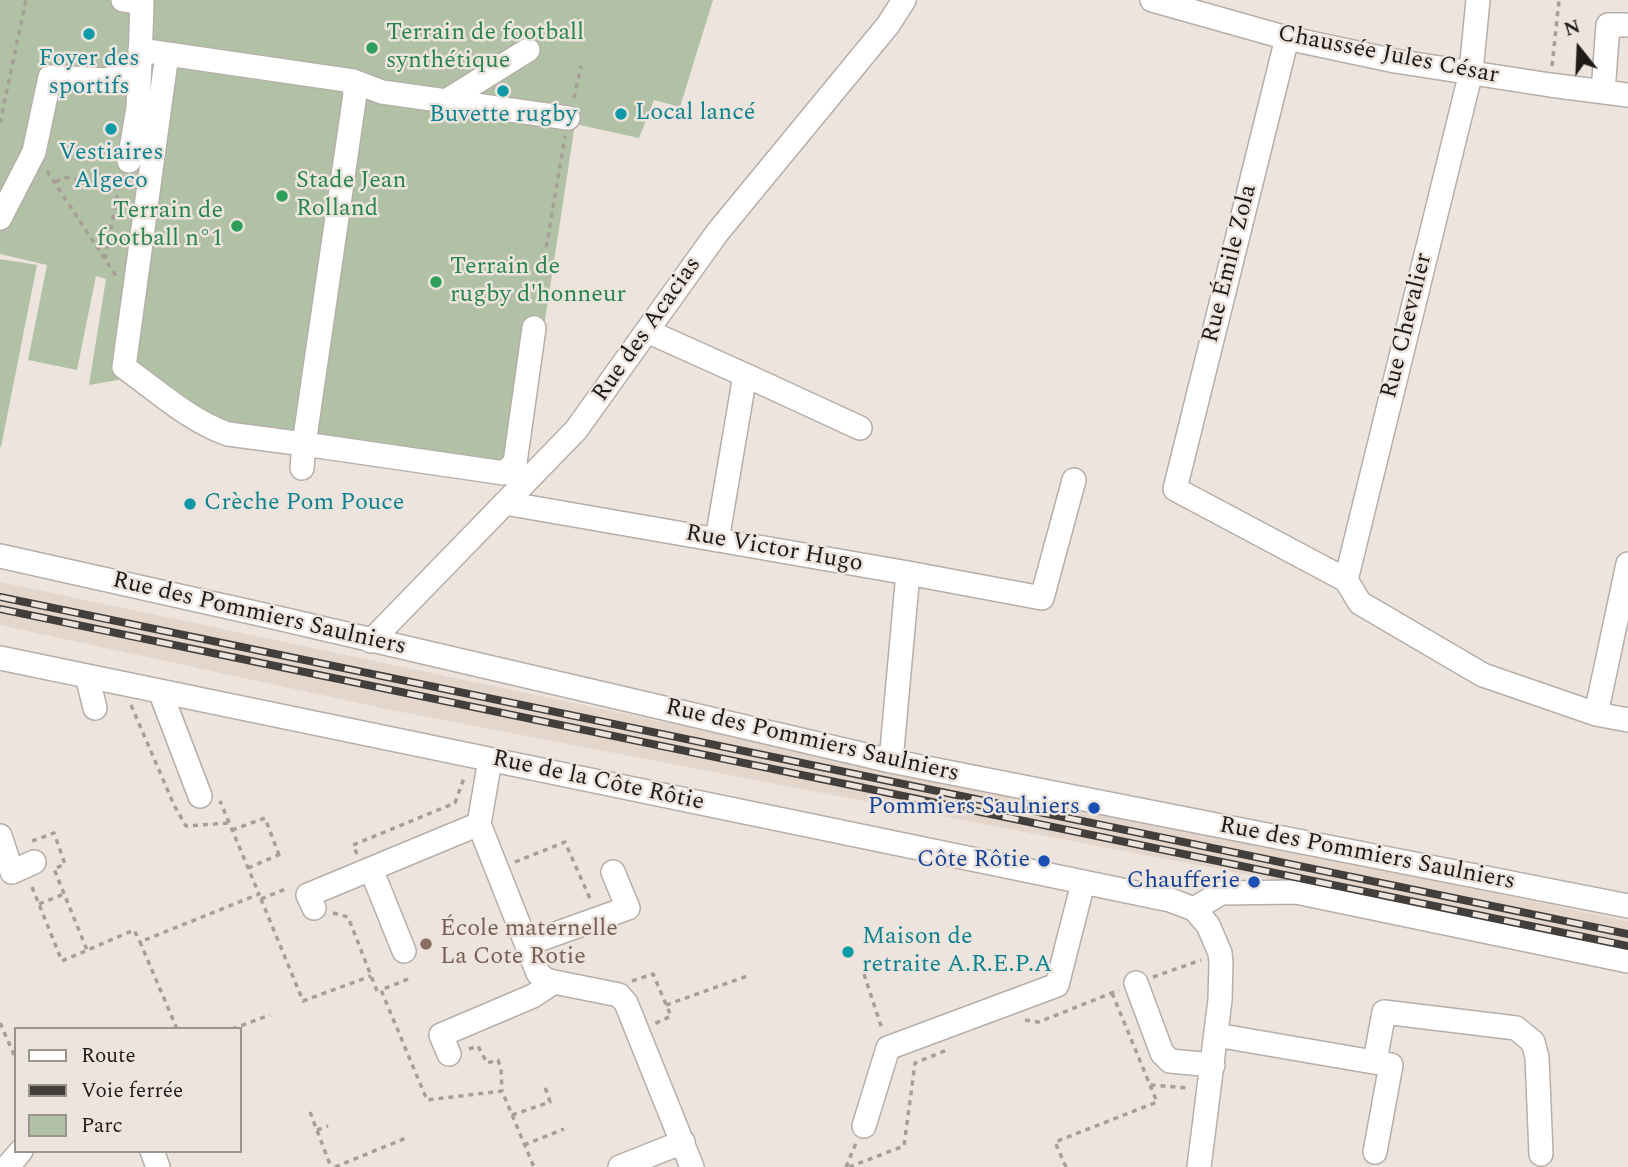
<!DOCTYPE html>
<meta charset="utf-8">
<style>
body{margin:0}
#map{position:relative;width:1628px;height:1167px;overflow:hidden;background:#ede4de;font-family:Spectral,serif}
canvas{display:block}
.legend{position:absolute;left:14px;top:1027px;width:228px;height:126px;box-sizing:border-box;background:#ede4de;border:2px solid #9a948f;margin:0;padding:9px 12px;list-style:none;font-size:21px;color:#1e1b19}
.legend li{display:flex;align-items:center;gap:14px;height:35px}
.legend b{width:35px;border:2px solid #9a948f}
.north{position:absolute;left:1544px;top:14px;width:70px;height:70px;-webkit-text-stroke:5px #ede4de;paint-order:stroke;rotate:342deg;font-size:19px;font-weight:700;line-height:28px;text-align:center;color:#1e1b19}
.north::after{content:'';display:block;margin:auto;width:24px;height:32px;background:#1e1b19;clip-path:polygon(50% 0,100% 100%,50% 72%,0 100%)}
</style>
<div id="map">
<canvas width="1628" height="1167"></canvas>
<ul class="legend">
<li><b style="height:9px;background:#fff"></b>Route</li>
<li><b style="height:9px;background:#423e3b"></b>Voie ferrée</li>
<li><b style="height:19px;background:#b0c1a5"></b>Parc</li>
</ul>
<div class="north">N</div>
</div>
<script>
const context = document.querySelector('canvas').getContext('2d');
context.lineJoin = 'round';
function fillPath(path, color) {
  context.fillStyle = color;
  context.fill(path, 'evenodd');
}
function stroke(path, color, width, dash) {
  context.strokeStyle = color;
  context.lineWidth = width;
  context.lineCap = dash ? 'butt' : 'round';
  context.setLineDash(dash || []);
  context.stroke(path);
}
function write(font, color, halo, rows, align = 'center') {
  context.font = font + ' Spectral,serif';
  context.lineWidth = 5;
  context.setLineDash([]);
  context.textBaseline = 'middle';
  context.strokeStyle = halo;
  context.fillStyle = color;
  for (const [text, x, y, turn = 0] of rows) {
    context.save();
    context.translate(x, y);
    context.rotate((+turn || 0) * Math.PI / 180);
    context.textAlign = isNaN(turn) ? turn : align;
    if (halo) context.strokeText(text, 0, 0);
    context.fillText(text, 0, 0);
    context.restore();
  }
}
const built = new Path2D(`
 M0,582L668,723L1628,921V954L1285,882L386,709L0,625Z`);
const green = new Path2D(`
 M0,0H713L680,107L654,100L639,138L575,124L522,470L220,443L124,379L89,385L106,279L96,276L77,370L28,360L47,265L0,254Z
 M0,259L37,265L1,447H0Z`);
const path = new Path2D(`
 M1552,66L1559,0
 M574,98L581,66
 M0,123L26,0
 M47,171L116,276
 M56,182L63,177L119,187
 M105,259L119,187L124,178
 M543,267L565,136
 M131,705L174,805L186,826L229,823
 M232,830L265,818L279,855
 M32,841L54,833L65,864L54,869L87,950
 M357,854L353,845L455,803L465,775
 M515,862L565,842L591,901
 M248,868L283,853
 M32,887L62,961L134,930L140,942
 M261,899L288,888
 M261,899L303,1001L371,976
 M39,904L64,894
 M333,913L348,917L377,991L381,990
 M864,974L882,1029
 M1153,977L1201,960
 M408,979L381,990L427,1100L502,1091L534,1167
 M632,981L653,974L671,1016L654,1024
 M1112,993L1150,1085L1188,1088
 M666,1005L750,975
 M1025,1020L1039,1022L1119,990
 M0,1023L16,1059
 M177,1029L140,942L259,894L220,801
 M232,1029L270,1015
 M469,1049L478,1046L487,1063L498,1060L501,1069L502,1091
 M310,1112L331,1167
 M512,1115L550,1102L545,1087
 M317,1130L328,1126
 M524,1145L564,1129
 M335,1167L406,1138
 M846,1167L856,1143
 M849,1167L904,1146L915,1063L947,1050
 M1066,1167L1055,1142L1157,1102L1150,1085`);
const minor = new Path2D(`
 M1152,0L1287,38L1395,61L1550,85L1628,95
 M1287,38L1175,489L1346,580L1360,603L1483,675L1596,714L1628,720
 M140,50L353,81L382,92L568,118
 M167,54L124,367C156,390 190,421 228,434L304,444L355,94L353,81
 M1603,92L1608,25H1626
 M446,101L528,50
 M129,161L138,108L140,62
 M0,218L34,152L50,77L108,80L140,62L142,3L123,0
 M647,331L745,375L717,540
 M745,375L860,428
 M302,468L304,444L504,473L515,463L534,328
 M505,503L908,573L1042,598L1074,480
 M0,556L282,619L891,761L1628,906
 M1346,580L1471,72L1478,0
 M371,641L576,430L717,233L888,25L904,0
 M0,658L1170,900L1194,909L1208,925L1220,953L1221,963L1220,1000L1199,1167
 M87,676L95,708
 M160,691L200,796
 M1596,714L1628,564
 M490,760L479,824L538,973L544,979L554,982L619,995L626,1003L692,1167
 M891,761L908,573
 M0,836L12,872L34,862
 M371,869L404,951
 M314,908L308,895L479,824
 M1194,909L1221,893L1296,892L1628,961
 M527,944L628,908L613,872
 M1136,983L1162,1053L1170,1061L1213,1065
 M1216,1035L1391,1065L1375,1152
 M449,1054L441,1035L533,996L554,982
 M1375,1061L1384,1012L1516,1028L1533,1042L1537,1057L1541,1154
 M864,1126L888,1048L1057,985L1083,883
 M152,1151L158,1167
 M7,1167L21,1151
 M620,1167L683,1142`);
const rail = new Path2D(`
 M0,597L1628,934
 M0,609L1628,946`);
const markers = [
 [89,34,7,"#0f9aa8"],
 [372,48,7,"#2e9e5b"],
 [503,91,7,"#0f9aa8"],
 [621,114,7,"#0f9aa8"],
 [111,129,7,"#0f9aa8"],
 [282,196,7,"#2e9e5b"],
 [237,226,7,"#2e9e5b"],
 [436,282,7,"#2e9e5b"],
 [190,504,7,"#0f9aa8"],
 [1094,808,7,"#1a4fb4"],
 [1044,861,7,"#1a4fb4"],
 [1254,882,7,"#1a4fb4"],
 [426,944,7,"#8d6e63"],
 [848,952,7,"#0f9aa8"]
];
const leisureNames = [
 ["Terrain de football",386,34],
 ["synthétique",386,62],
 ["Stade Jean",296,182],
 ["Rolland",296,210],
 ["Terrain de",223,212,"right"],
 ["football n°1",223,240,"right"],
 ["Terrain de",450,268],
 ["rugby d'honneur",450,296]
];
const streetNames = [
 ["Chaussée Jules César",1388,56,11],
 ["Rue Émile Zola",1231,264,-76],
 ["Rue Chevalier",1408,326,-76],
 ["Rue des Acacias",648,330,-55],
 ["Rue Victor Hugo",774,550,10],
 ["Rue des Pommiers Saulniers",259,615,13],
 ["Rue des Pommiers Saulniers",812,742,13],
 ["Rue de la Côte Rôtie",598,782,12],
 ["Rue des Pommiers Saulniers",1367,855,11]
];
const cultureNames = [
 ["Foyer des",89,60],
 ["sportifs",89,88],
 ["Local lancé",635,114,"left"],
 ["Buvette rugby",503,116],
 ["Vestiaires",111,154],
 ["Algeco",111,182],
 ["Crèche Pom Pouce",204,504,"left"],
 ["Maison de",862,938,"left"],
 ["retraite A.R.E.P.A",862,966,"left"]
];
const transitNames = [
 ["Pommiers Saulniers",1080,808],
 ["Côte Rôtie",1030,861],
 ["Chaufferie",1240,882]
];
const educationNames = [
 ["École maternelle",440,930],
 ["La Cote Rotie",440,958]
];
fillPath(built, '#e5d6cc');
fillPath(green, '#b0c1a5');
stroke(minor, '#b6aea8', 26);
stroke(path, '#a59e99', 3.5, [5, 5]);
stroke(minor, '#fff', 23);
stroke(rail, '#423e3b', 8);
stroke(rail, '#ede4de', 5, [16]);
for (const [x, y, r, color] of markers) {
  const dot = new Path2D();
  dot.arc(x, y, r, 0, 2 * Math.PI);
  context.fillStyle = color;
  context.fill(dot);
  stroke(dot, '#ede4de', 2.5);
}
write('24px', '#27864d', '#ede4de', leisureNames, 'left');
write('24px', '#1e1b19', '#ede4de', streetNames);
write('24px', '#0d838f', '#ede4de', cultureNames);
write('24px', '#164399', '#ede4de', transitNames, 'right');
write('24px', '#785e54', '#ede4de', educationNames, 'left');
</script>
